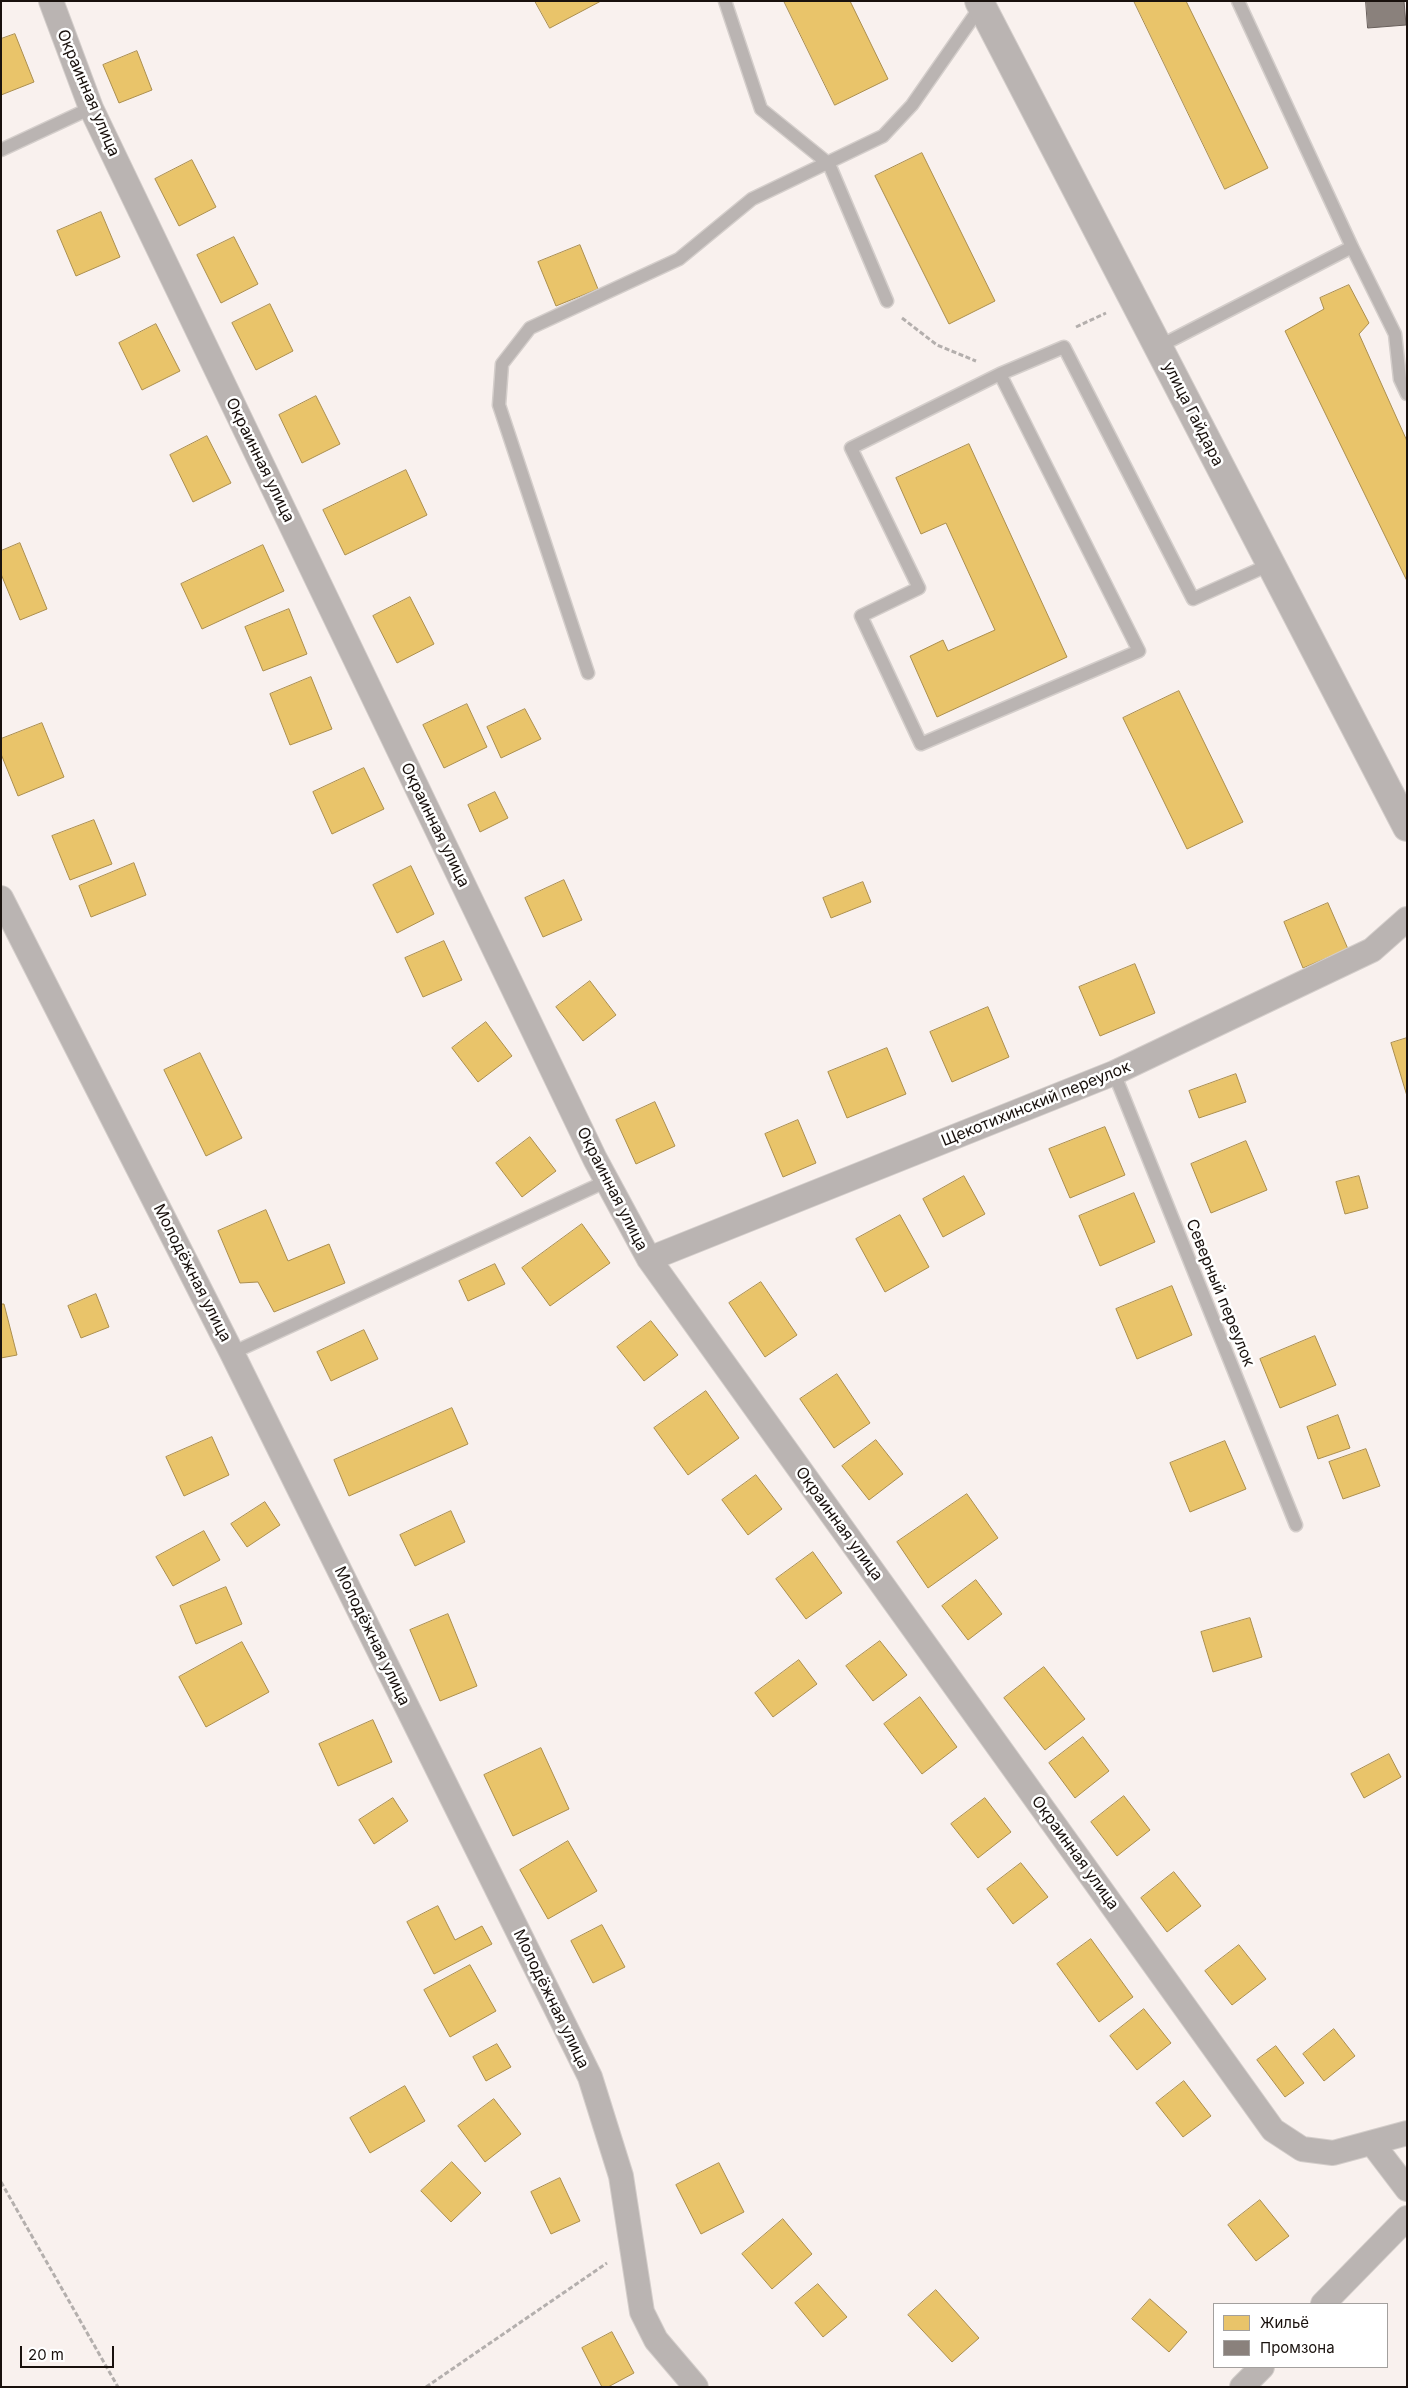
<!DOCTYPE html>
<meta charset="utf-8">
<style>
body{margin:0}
#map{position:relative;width:1408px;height:2388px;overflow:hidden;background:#f9f1ee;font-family:Inter,sans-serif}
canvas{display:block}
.frame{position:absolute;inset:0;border:2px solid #19110d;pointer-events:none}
.legend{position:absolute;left:1213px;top:2303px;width:175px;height:65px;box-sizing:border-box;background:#fff;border:1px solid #a3a09e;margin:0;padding:6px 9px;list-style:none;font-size:15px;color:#19110d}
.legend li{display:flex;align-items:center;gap:10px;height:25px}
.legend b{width:25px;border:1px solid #a3a09e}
.scale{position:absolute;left:20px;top:2346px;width:94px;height:22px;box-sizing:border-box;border:2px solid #19110d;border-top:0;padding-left:6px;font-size:15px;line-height:18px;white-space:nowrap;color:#19110d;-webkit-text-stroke:4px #fff;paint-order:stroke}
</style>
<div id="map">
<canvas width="1408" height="2388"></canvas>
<div class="frame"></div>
<ul class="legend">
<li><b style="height:14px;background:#e9c46a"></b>Жильё</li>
<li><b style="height:14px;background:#8a817c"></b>Промзона</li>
</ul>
<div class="scale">20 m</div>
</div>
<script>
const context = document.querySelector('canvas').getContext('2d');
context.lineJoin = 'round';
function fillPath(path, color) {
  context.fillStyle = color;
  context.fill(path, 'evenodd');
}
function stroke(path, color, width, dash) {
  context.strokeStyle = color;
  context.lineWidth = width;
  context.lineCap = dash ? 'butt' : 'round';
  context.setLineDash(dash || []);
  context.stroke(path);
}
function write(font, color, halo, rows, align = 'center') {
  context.font = font + ' Inter,sans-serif';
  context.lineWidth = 5;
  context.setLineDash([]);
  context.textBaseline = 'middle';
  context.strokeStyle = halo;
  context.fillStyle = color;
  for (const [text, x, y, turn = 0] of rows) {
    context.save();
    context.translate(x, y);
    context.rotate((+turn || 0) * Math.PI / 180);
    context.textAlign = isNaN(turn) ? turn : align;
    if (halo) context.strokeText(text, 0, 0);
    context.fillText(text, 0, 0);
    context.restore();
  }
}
const homes = new Path2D(`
 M535,1H601L550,28Z
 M784,1H850L888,79L835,105Z
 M1134,1H1186L1268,168L1225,189Z
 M15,34L34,82L1,95V39Z
 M137,51L152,90L119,103L103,65Z
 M922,153L995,301L949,324L875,176Z
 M192,160L216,207L179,226L155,179Z
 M101,212L120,257L76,276L57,231Z
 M234,237L258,284L221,303L197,255Z
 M580,245L598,289L556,306L538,262Z
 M1349,285L1369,323L1359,334L1407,441V581L1285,331L1324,309L1320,298Z
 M270,304L293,351L256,370L232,323Z
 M156,324L180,371L142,390L119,343Z
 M316,396L340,444L302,463L279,415Z
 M207,436L231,483L193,502L170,455Z
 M969,444L1067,657L937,717L910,656L943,640L948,651L995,630L946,523L921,534L896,478Z
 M406,470L427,515L345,555L323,510Z
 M20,543L47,609L20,620L1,574V551Z
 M263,545L284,591L202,629L181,584Z
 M410,597L434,644L397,663L373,616Z
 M289,609L307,654L263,671L245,627Z
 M311,677L332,729L290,745L270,694Z
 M1179,691L1243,822L1187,849L1123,718Z
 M467,704L487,747L444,768L423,725Z
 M525,709L541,739L501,758L487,727Z
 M42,723L64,777L18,796L1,754V739Z
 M364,768L384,809L332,834L313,792Z
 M495,792L508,818L480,832L468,805Z
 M94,820L112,864L70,880L52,836Z
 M134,863L146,895L91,917L79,886Z
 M411,866L434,914L397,933L373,885Z
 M564,880L582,920L543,937L525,898Z
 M863,882L871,902L831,918L823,898Z
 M1328,903L1348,949L1303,968L1284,922Z
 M444,941L462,980L423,997L405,958Z
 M1135,964L1155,1013L1100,1036L1079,987Z
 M590,981L616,1015L583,1041L556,1007Z
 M988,1007L1009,1057L952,1082L930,1032Z
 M486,1022L512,1056L478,1082L452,1048Z
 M1407,1038V1096L1391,1043Z
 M887,1048L906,1094L847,1118L828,1072Z
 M200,1053L242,1138L206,1156L164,1070Z
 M1236,1074L1246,1102L1199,1118L1189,1091Z
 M655,1102L675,1146L636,1164L616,1120Z
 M798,1120L816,1163L783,1177L765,1134Z
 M1105,1127L1125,1175L1070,1198L1049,1149Z
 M530,1137L556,1171L522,1197L496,1163Z
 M1246,1141L1267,1190L1211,1213L1191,1164Z
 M964,1176L985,1214L943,1237L923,1199Z
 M1359,1176L1368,1208L1345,1214L1336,1182Z
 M1134,1193L1155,1242L1100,1266L1079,1216Z
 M266,1210L288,1261L329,1244L345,1283L274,1312L258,1282L240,1283L218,1231Z
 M900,1215L929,1267L885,1292L856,1239Z
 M582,1224L610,1263L550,1306L522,1268Z
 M495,1264L505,1284L468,1301L459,1281Z
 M761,1282L797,1335L765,1357L729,1303Z
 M1172,1286L1192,1335L1137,1359L1116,1309Z
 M96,1294L109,1327L81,1338L68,1306Z
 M1,1304H4L17,1355L1,1358Z
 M651,1321L678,1355L644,1381L617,1347Z
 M364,1330L378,1359L331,1381L317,1352Z
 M1315,1336L1336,1385L1280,1408L1260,1359Z
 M837,1374L870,1423L834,1448L800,1399Z
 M706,1391L739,1438L688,1475L654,1428Z
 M452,1408L468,1444L349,1496L334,1460Z
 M1338,1415L1350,1448L1318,1459L1307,1427Z
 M212,1437L229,1475L184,1496L166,1457Z
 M876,1440L903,1474L869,1500L842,1466Z
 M1225,1441L1246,1489L1190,1512L1170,1463Z
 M1366,1449L1380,1486L1343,1499L1329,1462Z
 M756,1475L782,1509L748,1535L722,1500Z
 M967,1494L998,1538L928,1588L897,1542Z
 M265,1502L280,1525L247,1547L231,1524Z
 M451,1511L465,1542L415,1566L400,1535Z
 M204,1531L220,1560L173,1586L156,1557Z
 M813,1552L842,1593L806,1619L776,1579Z
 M976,1580L1002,1614L968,1640L942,1606Z
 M226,1587L242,1624L196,1644L180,1606Z
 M448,1614L477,1686L440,1701L410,1630Z
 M1250,1618L1262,1657L1213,1672L1201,1632Z
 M880,1641L907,1675L873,1701L846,1666Z
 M242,1642L269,1692L206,1727L179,1677Z
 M799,1660L817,1684L773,1717L755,1693Z
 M1044,1667L1085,1719L1045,1750L1004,1698Z
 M920,1697L957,1747L922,1774L884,1724Z
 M373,1720L392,1762L338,1786L319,1744Z
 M1083,1737L1109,1771L1075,1798L1049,1763Z
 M541,1748L569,1809L513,1836L484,1775Z
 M1389,1754L1401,1777L1364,1798L1351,1774Z
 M1124,1796L1150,1830L1117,1856L1091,1822Z
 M393,1798L408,1821L374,1844L359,1820Z
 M985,1798L1011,1832L978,1858L951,1824Z
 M568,1841L597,1891L548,1919L520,1870Z
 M1021,1863L1048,1897L1013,1924L987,1889Z
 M1174,1872L1201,1906L1167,1932L1141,1898Z
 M438,1906L455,1940L482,1926L492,1944L434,1974L407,1922Z
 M602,1925L625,1967L593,1983L571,1941Z
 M1091,1939L1133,1997L1099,2022L1057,1964Z
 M1239,1945L1266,1979L1232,2005L1205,1971Z
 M470,1965L496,2011L450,2037L424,1990Z
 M1144,2009L1171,2043L1137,2070L1110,2036Z
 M1334,2029L1355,2056L1324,2081L1303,2054Z
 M497,2044L511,2067L486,2081L473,2057Z
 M1276,2046L1304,2083L1285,2097L1257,2060Z
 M1184,2081L1211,2116L1183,2137L1156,2103Z
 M405,2086L425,2121L370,2153L350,2118Z
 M494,2099L521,2134L485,2162L458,2126Z
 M452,2162L481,2193L451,2222L421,2191Z
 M719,2163L744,2212L701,2234L676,2185Z
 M560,2178L580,2221L551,2234L531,2192Z
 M1260,2200L1289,2236L1256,2261L1228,2225Z
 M783,2219L812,2254L772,2289L742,2254Z
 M818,2284L847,2317L823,2337L795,2303Z
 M936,2290L979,2338L952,2362L908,2315Z
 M1150,2299L1187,2332L1169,2352L1132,2319Z
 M612,2332L634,2373L608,2387H602L582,2348Z`);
const industry = new Path2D(`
 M1366,1H1404L1406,25L1368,28Z`);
const path = new Path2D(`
 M902,318L937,345L976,361
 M1076,327L1106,313
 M1,2182L118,2387
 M426,2387L607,2263`);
const service = new Path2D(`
 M725,1L761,109L829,164L887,301
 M1,150L91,108
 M1352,247L1395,334L1400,379L1407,394
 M1158,347L1352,247L1238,1
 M1000,374L1139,651L921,744L861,616L919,588L851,448L1000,374L1064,347L1193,599L1271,564
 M588,673L499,405L502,364L530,328L679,259L752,199L883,136L912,105L981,6
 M1114,1073L1296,1525
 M232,1353L607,1181`);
const minor = new Path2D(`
 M51,1L91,108L595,1159L649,1259L1273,2130L1302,2149L1333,2153L1407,2133
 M1,898L232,1353L590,2077L621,2176L642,2312L656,2340L696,2387
 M649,1259L1114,1073L1372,950L1407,919
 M1372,2143L1407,2189
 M1323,2304L1407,2218
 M1242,2387L1262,2367`);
const tertiary = new Path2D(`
 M979,1L1407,827`);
const streetNames = [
 ["Окраинная улица",88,93,67],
 ["улица Гайдара",1193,414,63],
 ["Окраинная улица",260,460,64],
 ["Окраинная улица",435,825,64],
 ["Щекотихинский переулок",1036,1104,-22],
 ["Окраинная улица",612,1189,63],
 ["Молодёжная улица",192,1273,63],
 ["Северный переулок",1220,1293,68],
 ["Окраинная улица",839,1524,54],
 ["Молодёжная улица",372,1636,64],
 ["Окраинная улица",1075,1853,54],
 ["Молодёжная улица",551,1999,64]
];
fillPath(homes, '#e9c46a');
stroke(homes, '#ab8e4e', 1);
fillPath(industry, '#8a817c');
stroke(industry, '#685f5b', 1);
stroke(service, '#d4cecb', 15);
stroke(minor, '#d4cecb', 26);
stroke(tertiary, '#d4cecb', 30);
stroke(path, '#b4afad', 3, [5, 2.5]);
stroke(service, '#bab4b2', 12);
stroke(minor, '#bab4b2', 24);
stroke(tertiary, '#bab4b2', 28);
write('16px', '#19110d', '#fff', streetNames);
</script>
